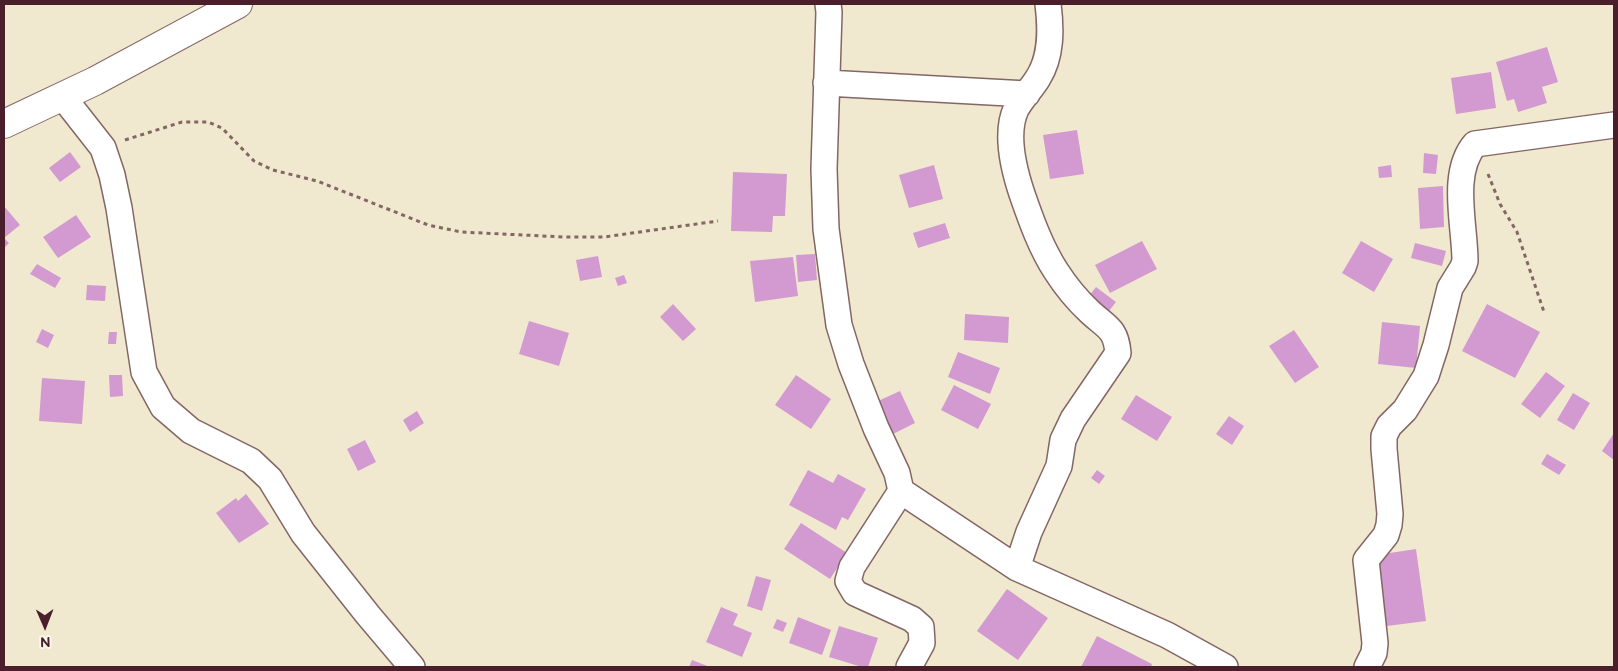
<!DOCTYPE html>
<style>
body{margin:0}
#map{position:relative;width:1618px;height:671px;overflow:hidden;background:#f0e9cf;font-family:"Balsamiq Sans",sans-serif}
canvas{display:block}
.frame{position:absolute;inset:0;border:5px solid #4a1f2b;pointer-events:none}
.north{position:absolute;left:20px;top:601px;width:50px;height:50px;-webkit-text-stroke:4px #fbf7ec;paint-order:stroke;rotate:179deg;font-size:14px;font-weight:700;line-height:20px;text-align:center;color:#4a1f2b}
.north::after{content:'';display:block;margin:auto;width:18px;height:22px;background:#4a1f2b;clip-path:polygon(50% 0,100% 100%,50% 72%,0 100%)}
</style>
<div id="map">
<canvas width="1618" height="671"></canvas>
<div class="frame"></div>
<div class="north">N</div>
</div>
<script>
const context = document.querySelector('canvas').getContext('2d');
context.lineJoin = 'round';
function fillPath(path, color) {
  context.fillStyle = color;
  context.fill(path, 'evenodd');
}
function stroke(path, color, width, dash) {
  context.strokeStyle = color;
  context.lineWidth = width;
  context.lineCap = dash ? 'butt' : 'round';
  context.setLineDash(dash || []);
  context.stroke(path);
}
const building = new Path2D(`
 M1547,47L1558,82L1542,87L1547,103L1518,112L1514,99L1507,101L1496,62Z
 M1491,72L1496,108L1456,114L1451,78Z
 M1077,130L1084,174L1050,179L1043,135Z
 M70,152L81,167L60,182L49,168Z
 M1424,153L1438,155L1436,174L1423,173Z
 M934,165L943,199L909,208L899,175Z
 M1391,165L1392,177L1379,178L1378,167Z
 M733,172L787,174L785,216H773L772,232L731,231Z
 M1443,186L1444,227L1420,229L1418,188Z
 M4,206L20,225L4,238L9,243L4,248Z
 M76,215L91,237L58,258L43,237Z
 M945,223L950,238L918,248L913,233Z
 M1142,241L1157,269L1110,293L1095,265Z
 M1361,241L1393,259L1374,292L1342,273Z
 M1415,243L1446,251L1442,266L1411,258Z
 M815,254L817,280L798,282L796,255Z
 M598,256L602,277L580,281L576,260Z
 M793,257L798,296L755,302L750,261Z
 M37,264L61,278L55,288L30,274Z
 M624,275L627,283L618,286L615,278Z
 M87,285L106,286L105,301L86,300Z
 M1096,287L1116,302L1109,311L1089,296Z
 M673,304L696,329L683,341L660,317Z
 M1487,304L1540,332L1515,378L1462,351Z
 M965,314L1009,317L1008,343L964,340Z
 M529,321L569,333L559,366L519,354Z
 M1382,322L1420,326L1416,368L1378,364Z
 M42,329L54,335L48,348L36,342Z
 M1294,330L1319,367L1295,383L1269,346Z
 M109,332H117L116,344H108Z
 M958,352L1000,368L990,394L948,377Z
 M1546,372L1565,386L1540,418L1521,404Z
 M109,375H122L123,396L110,397Z
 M796,375L831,399L811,429L775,405Z
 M42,378L85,381L82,424L39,421Z
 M954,385L991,404L978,429L941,410Z
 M900,391L915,423L893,434L878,401Z
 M1573,393L1590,403L1574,430L1557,420Z
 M1136,395L1172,417L1157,441L1121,419Z
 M417,411L424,423L410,432L403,420Z
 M1229,416L1244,426L1232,445L1216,434Z
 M1614,433V460L1602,451Z
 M365,440L376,462L358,471L347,449Z
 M1547,454L1566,465L1559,475L1541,464Z
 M808,470L833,483L838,474L866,489L848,520L842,517L836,530L789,505Z
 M1097,470L1105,476L1099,484L1091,478Z
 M246,494L269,524L239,543L216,513L236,498L238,501Z
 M801,523L847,553L830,579L784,549Z
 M1416,549L1426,621L1379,627L1370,556Z
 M756,576L771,580L762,611L747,606Z
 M1007,589L1048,618L1018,660L977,631Z
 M721,607L738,614L733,625L752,633L742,657L706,642Z
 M798,617L831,630L822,655L789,643Z
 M777,619L787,623L783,632L773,628Z
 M839,626L878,638L868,667H862L829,657Z
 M1097,636L1152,664L1151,667H1081Z
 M692,660L710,667H689Z`);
const path = new Path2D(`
 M125,140L182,122H208L222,128L254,161L273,170L317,181L428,225L461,232L564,237H604L718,221
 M1488,174L1500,204L1517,232L1544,312`);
const minor = new Path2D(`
 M828,4L829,12L824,169L826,229L839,325L851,364L876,428L897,473L901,491L852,567L848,581L855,593L912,619L921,627L922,643L909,667
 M826,83L1027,94
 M63,97L103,148L112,175L119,208L144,372L163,407L191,431L251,461L270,479L303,533L368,615L412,667
 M901,491L1017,568L1167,635L1225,667
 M1017,568L1029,532L1059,466L1063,440L1073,419L1118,353C1116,328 1106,327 1090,312C1077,300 1065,285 1056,271C1041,248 1031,220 1022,194C1014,170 1005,133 1016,109C1022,98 1032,88 1038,78C1052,56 1051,28 1048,4
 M1367,667L1374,653L1375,643L1366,560L1386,535L1389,525L1390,514L1384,449V436L1389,426L1405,410L1426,376L1436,345L1450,288L1463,267L1465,261C1465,225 1450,173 1475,144L1614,125`);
const tertiary = new Path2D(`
 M4,124L95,81L238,4`);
fillPath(building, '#d29ad1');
stroke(minor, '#846664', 28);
stroke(tertiary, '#846664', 30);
stroke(path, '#846664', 3, [4, 4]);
stroke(minor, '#fff', 25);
stroke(tertiary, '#fff', 28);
</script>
